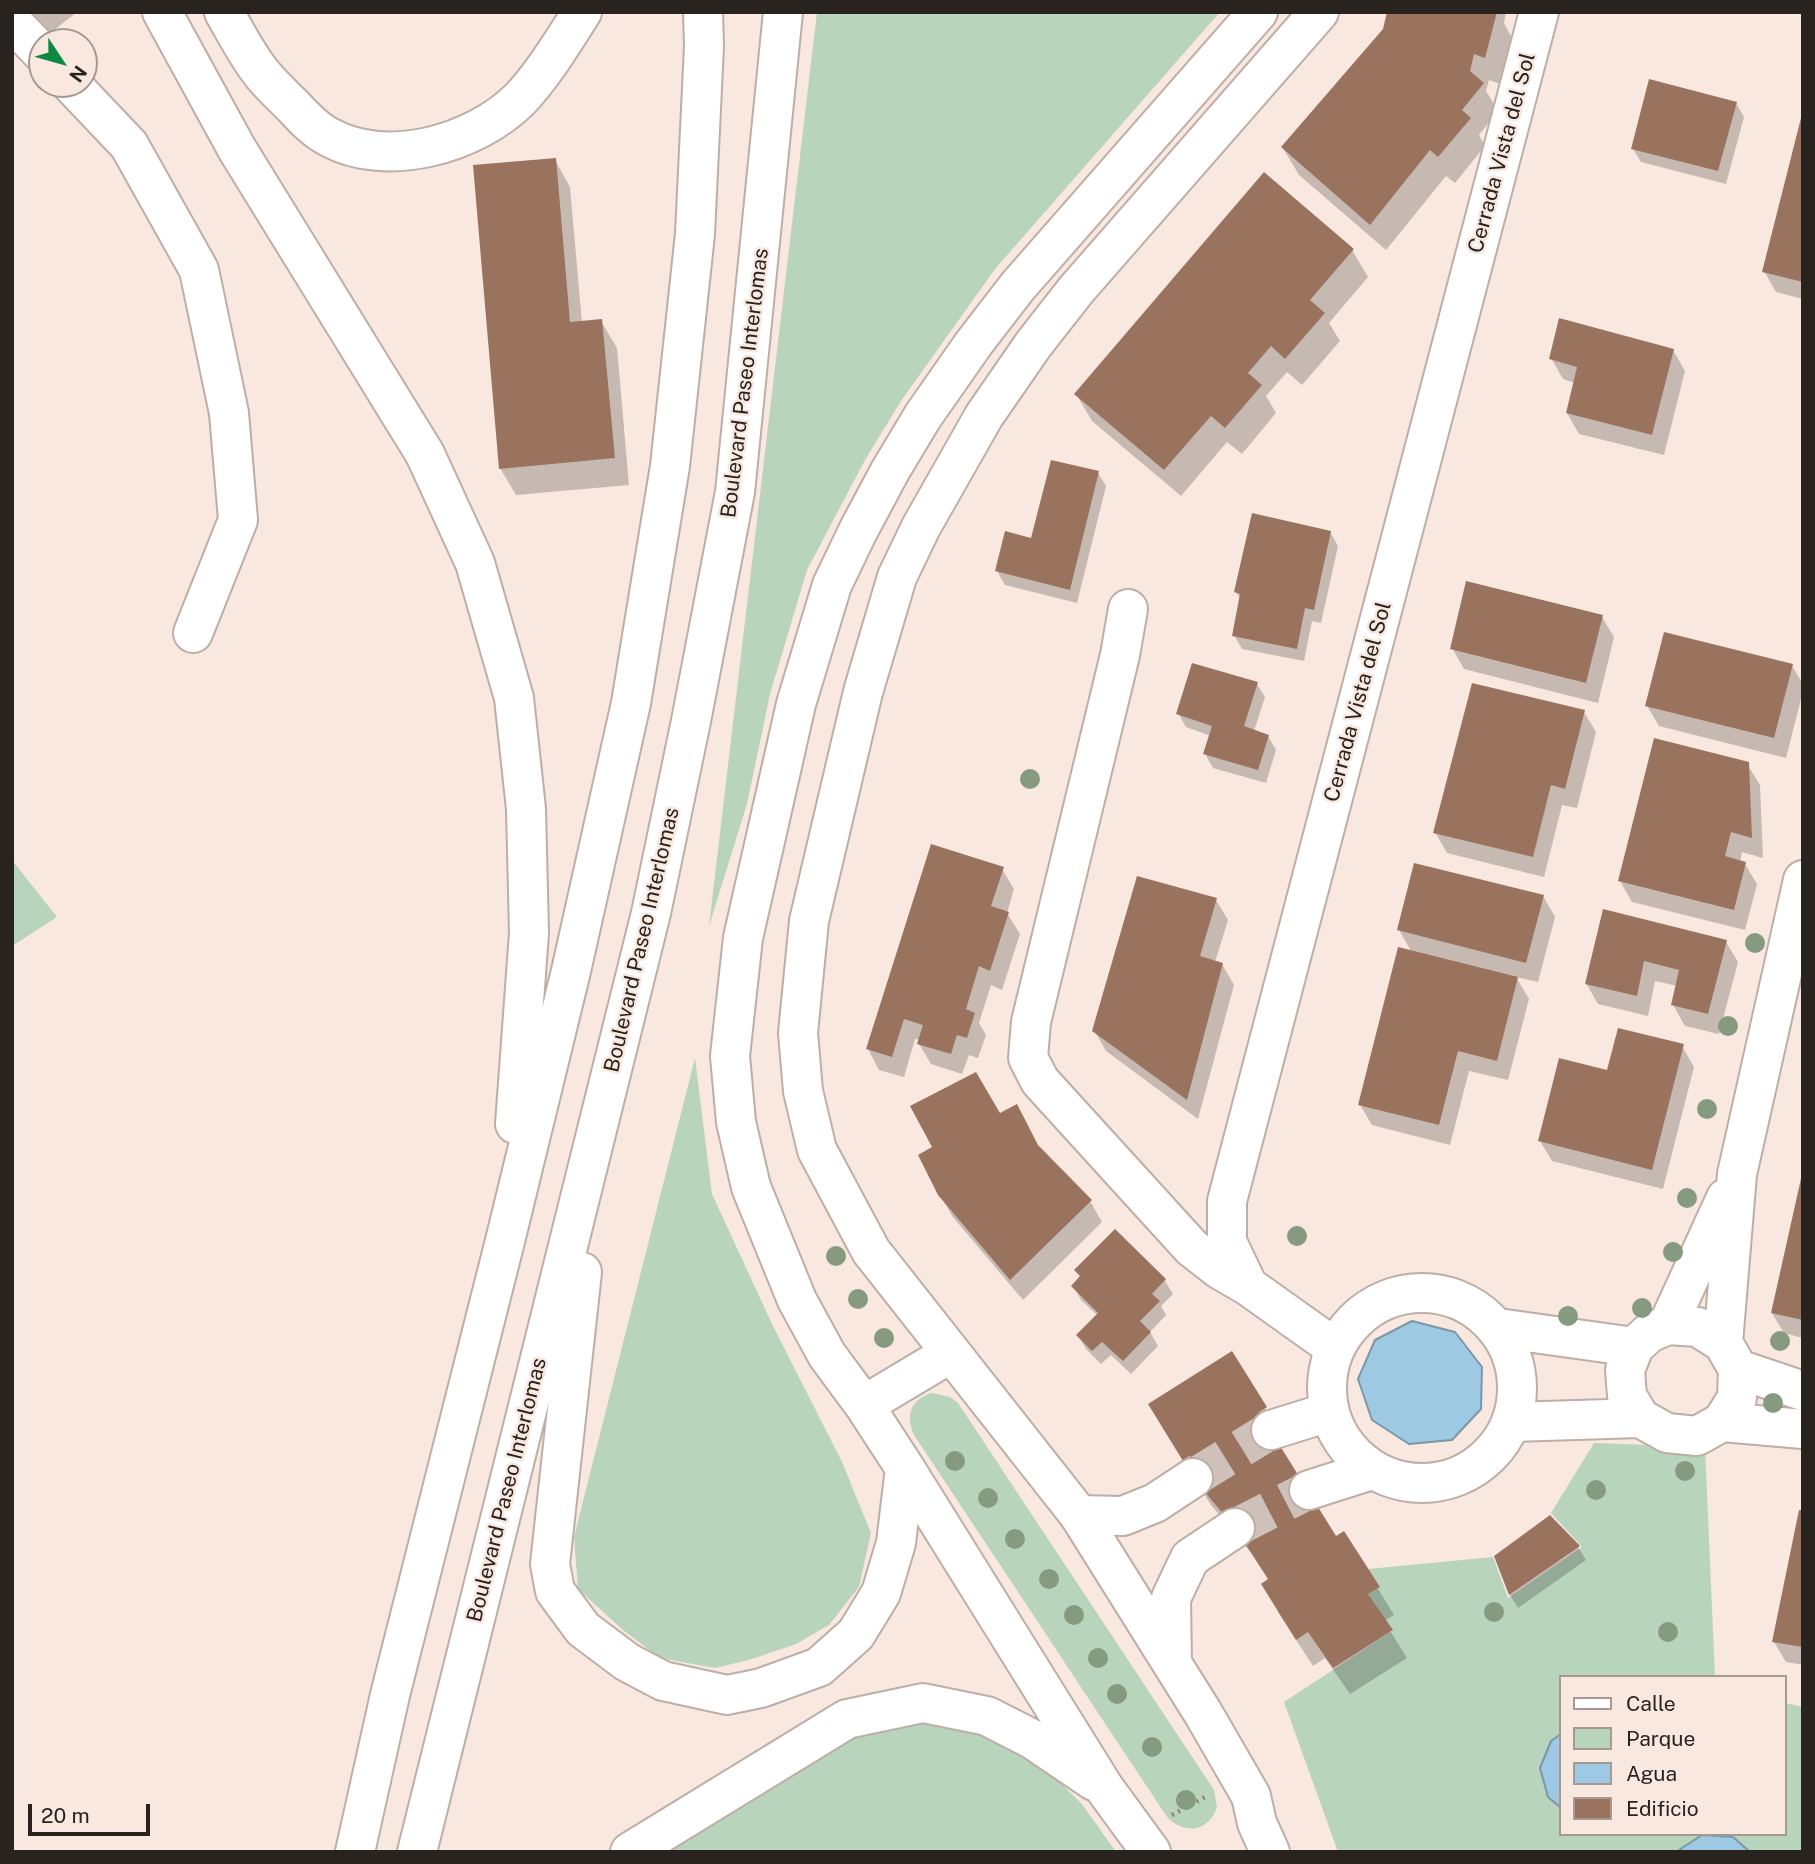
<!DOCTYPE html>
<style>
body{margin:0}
#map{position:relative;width:1815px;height:1864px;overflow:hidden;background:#f8e8df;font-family:"Public Sans",sans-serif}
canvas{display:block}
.frame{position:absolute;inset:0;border:14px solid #28231f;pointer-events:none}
.legend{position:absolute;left:1559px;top:1675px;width:228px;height:161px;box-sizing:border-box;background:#f8e8df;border:2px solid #a59992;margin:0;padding:9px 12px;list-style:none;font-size:21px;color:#28231f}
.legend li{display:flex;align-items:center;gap:14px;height:35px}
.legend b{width:35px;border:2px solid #a59992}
.north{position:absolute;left:28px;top:28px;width:70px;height:70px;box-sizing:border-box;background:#f8e8df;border:2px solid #a59992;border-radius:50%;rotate:126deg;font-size:19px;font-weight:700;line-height:28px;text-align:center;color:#28231f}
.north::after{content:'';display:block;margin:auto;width:24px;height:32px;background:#0e8842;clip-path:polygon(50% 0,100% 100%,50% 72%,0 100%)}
.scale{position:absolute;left:28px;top:1804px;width:122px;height:32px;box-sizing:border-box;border:4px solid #28231f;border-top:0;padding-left:9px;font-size:21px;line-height:24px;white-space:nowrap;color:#28231f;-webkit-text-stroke:5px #f8e8df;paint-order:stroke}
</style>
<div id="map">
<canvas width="1815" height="1864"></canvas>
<div class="frame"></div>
<ul class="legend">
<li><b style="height:9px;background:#fff"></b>Calle</li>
<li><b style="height:19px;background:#b9d4bc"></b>Parque</li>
<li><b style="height:19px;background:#9ec9e2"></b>Agua</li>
<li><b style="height:19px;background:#9a735f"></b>Edificio</li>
</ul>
<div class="north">N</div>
<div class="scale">20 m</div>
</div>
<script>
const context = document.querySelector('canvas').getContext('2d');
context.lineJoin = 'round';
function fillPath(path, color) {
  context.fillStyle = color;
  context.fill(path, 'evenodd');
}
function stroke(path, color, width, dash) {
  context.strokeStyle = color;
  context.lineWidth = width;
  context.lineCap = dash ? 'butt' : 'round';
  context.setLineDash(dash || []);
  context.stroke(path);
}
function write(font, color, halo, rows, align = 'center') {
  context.font = font + ' "Public Sans",sans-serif';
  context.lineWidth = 5;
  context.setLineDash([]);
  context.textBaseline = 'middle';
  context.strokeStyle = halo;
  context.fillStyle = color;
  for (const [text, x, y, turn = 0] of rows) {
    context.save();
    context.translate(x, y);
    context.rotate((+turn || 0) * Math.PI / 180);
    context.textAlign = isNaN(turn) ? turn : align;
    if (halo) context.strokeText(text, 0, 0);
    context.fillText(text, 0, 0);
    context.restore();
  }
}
const green = new Path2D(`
 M817,12H1220L995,269L901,401L865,460L807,570L770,694L747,804L709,926Z
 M12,860L57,917L12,946Z
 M695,1058L712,1194L772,1324L842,1462L871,1533L859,1587L829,1625L796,1644L749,1660L715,1668L660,1658L623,1630L578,1589L574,1537Z
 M932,1393L950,1397L958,1403L1214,1790L1217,1807C1209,1832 1184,1835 1167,1817L914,1435C905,1415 911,1399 932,1393Z
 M1594,1443L1705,1447L1715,1677H1561V1834H1785V1703L1803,1707V1852H1338L1284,1702L1392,1631L1368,1594L1380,1587L1368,1569L1493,1557L1508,1598L1582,1547L1551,1513Z
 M921,1717L981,1730L1026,1749L1082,1804L1116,1852H659L855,1731Z`);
const water = new Path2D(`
 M1412,1321L1455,1332L1482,1367L1481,1409L1452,1440L1409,1444L1372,1420L1358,1379L1375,1340Z
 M1561,1734V1808L1548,1797L1540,1768L1551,1741Z
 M1702,1835L1733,1837L1750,1852H1676Z`);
const shadow = new Path2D(`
 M16,12H77L39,42Z
 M1389,12H1506L1504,23L1512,38L1500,84L1489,80L1486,91L1498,111L1479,135L1485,146L1455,183L1446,176L1386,250L1299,175L1283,148L1384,30Z
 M1736,103L1744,117L1726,184L1641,162L1633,149Z
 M1802,119L1803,299L1776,292L1764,271Z
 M555,160L570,187L582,323L601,321L617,348L629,485L516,495L500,468Z
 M1352,250L1368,277L1329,323L1340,341L1302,385L1287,372L1266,396L1276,413L1242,454L1227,442L1181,496L1092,421L1076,394Z
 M1673,350L1685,371L1664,455L1579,434L1567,413L1575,383L1563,379L1551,358Z
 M1098,473L1106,486L1077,603L1005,585L997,571L1032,540Z
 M1330,532L1338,546L1321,623L1312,621L1304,661L1242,649L1234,635L1241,600L1236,592Z
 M1602,617L1614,637L1598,703L1464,669L1452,648Z
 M1792,666L1803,684V691L1786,758L1659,726L1647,706Z
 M1257,684L1265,697L1254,731L1268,736L1276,750L1266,783L1213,768L1205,754L1211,736L1186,727L1178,713Z
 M1584,712L1596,732L1577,808L1562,805L1544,877L1447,853L1435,832Z
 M1747,764L1760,785L1763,858L1742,852L1740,862L1745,864L1757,884L1745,930L1632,902L1620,881Z
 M1002,869L1014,889L1007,913L1020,934L1002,990L991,985L979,1023L986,1035L978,1058L969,1055L962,1074L931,1064L919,1044L920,1040L915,1039L904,1077L879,1070L868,1049Z
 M1543,896L1555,917L1538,982L1516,977L1529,999L1508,1080L1469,1071L1450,1145L1372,1125L1360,1105L1412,953L1399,930Z
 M1216,900L1228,920L1215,962L1222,964L1234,985L1198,1119L1106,1051L1094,1030Z
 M1605,912L1726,942L1738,962L1719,1034L1685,1026L1673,1005L1677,986L1655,981L1648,1016L1598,1004L1586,983Z
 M1682,1046L1694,1067L1663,1189L1552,1161L1540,1141L1608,1072Z
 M999,1116L1040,1149L1090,1201L1102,1222L1023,1300L952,1216L940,1194Z
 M1803,1177V1338L1784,1333L1772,1313Z
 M1115,1231L1165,1281L1173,1294L1161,1306L1166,1315L1150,1332L1158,1346L1131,1374L1111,1355L1101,1364L1086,1349L1078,1335L1098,1316L1081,1300L1073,1286L1081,1278L1076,1270Z
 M1265,1408L1281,1435L1274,1439L1336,1538L1344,1533L1394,1615L1384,1621L1407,1658L1350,1694L1325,1658L1313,1666L1278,1612L1269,1580L1253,1555L1211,1505L1166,1432Z
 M1803,1512V1665L1786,1662L1774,1642Z
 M1578,1547L1586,1560L1518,1608L1510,1595L1496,1557Z`);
const building = new Path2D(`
 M1387,12H1497L1485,58L1474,54L1470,71L1484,83L1462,110L1471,118L1438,157L1430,150L1370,225L1281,147L1383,29Z
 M1649,79L1737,102L1718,171L1631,149Z
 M1802,114H1803V282L1762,272Z
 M556,158L570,322L602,319L615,458L499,469L473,165Z
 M1264,172L1354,249L1310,300L1325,313L1285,359L1271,346L1248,373L1262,385L1225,428L1211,416L1164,470L1074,394Z
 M1559,318L1674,349L1652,435L1566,413L1577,367L1549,359Z
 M1051,460L1099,471L1070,590L995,571L1005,531L1031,538Z
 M1252,513L1331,531L1314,610L1305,608L1297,649L1232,636L1240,594L1234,592Z
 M1466,581L1603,615L1586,683L1450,649Z
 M1664,632L1793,664L1774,738L1645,706Z
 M1192,663L1258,682L1244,726L1269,735L1258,770L1203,754L1212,726L1176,714Z
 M1472,683L1585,710L1565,789L1551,785L1533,857L1433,833Z
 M1654,738L1749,762L1752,838L1731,832L1725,856L1746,862L1734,910L1618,881Z
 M931,844L1004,867L991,906L1009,912L990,971L979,966L966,1009L975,1013L967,1038L957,1035L951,1054L917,1044L923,1025L904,1019L892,1057L866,1049Z
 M1414,863L1544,895L1526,963L1397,930Z
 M1137,876L1217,898L1200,956L1223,963L1187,1100L1092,1031Z
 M1603,909L1727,940L1708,1014L1671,1005L1679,970L1644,961L1637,996L1585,984Z
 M1398,947L1518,977L1497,1061L1458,1051L1439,1125L1358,1105Z
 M1618,1028L1684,1044L1652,1170L1538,1141L1559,1058L1607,1070Z
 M976,1072L1000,1113L1017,1104L1038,1145L1092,1200L1010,1280L938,1195L918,1155L932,1147L910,1106Z
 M1802,1174H1803V1320L1771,1313Z
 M1115,1229L1166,1279L1152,1294L1160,1301L1140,1321L1151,1332L1123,1361L1102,1342L1092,1351L1076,1335L1098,1313L1071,1286L1080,1276L1074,1270Z
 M1232,1351L1267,1407L1259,1412L1336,1536L1344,1531L1380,1587L1368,1594L1393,1630L1333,1668L1308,1632L1296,1640L1261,1584L1268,1579L1235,1528L1193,1478L1190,1455L1183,1461L1148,1404Z
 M1799,1510H1803V1647L1772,1642Z
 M1550,1515L1580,1546L1509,1595L1494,1556Z`);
const minorTunnel = new Path2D(`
 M1193,1478L1271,1430
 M1235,1528L1309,1490`);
const path = new Path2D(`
 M1172,1815L1207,1796`);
const minor = new Path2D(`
 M12,22L42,53
 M71,84L129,145L199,270L229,413L238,520L193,633
 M1128,609L1120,655L1031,1022L1028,1058L1040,1081L1192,1248L1219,1269L1248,1286
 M1327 1388a95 95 0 1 1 190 0a95 95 0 1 1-190 0Z
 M1668,1325L1726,1198
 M1498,1328L1634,1347
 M1723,1343L1737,1174L1803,880
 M1335,1348L1248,1286L1227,1242V1201L1539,12
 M1738,1369L1803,1391
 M1512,1422L1640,1418L1667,1433L1697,1436L1722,1422L1737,1398L1738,1369L1723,1343L1698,1327L1668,1325L1649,1333L1634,1347L1625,1370L1627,1396L1640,1418
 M1722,1422L1803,1429
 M1271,1430L1329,1412
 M1309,1490L1372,1470
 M1079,1515L1123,1516L1155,1503L1193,1478
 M1172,1663L1171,1598L1190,1558L1235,1528`);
const secondary = new Path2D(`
 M162,12L237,149L425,454L475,563L514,698L526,809L529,933L515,1124
 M224,12C236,33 248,57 263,75C272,86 283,96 293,106C303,117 315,130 329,137C387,169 475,144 520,99C543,75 564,40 582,12
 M582,1272L550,1564L555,1591L583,1629L627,1662L663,1681L727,1695L761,1688L819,1667L856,1634L881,1593L896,1543L905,1468
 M864,1405L951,1353
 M355,1852L390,1695L505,1241L571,971L631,703L670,466L695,234L704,46L703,12
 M417,1852L651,913L691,721L735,492L783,12
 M630,1852L847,1719L923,1703L987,1716L1032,1739L1094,1781
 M1151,1852L1105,1789L905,1468L864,1405L827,1355L797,1300L751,1187L736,1122L730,1056L743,938L796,704L832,585L858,531L890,471L923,416L974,343L1018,286L1258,12
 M1270,1852L1257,1823L1251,1796L1203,1713L1079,1515L871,1251L817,1150L803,1091L798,1033L809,921L863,692L897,577L921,527L984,416L1033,345L1076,290L1319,12`);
const trees = [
 [1030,779],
 [1755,943],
 [1728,1026],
 [1707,1109],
 [1687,1198],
 [1297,1236],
 [1673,1252],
 [836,1256],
 [858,1299],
 [1642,1308],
 [1568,1316],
 [884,1338],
 [1780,1341],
 [1773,1403],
 [955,1461],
 [1685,1471],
 [1596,1490],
 [988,1498],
 [1015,1539],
 [1049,1579],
 [1494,1612],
 [1074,1615],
 [1668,1632],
 [1098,1658],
 [1117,1694],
 [1152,1747],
 [1186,1800]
];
const streetNames = [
 ["Cerrada Vista del Sol",1502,153,-75],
 ["Boulevard Paseo Interlomas",745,383,-83],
 ["Cerrada Vista del Sol",1358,702,-75],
 ["Boulevard Paseo Interlomas",642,940,-77],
 ["Boulevard Paseo Interlomas",507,1490,-76]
];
fillPath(green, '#b9d4bc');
fillPath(water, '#9ec9e2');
stroke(water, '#7b97a8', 2);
fillPath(shadow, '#0003');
fillPath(building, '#9a735f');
stroke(minorTunnel, '#cec1b9', 38, [38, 19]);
stroke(minor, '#bdaea6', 42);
stroke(secondary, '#bdaea6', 42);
stroke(path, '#8b807a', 4.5, [2, 5]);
stroke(minor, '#fff', 38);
stroke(secondary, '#fff', 38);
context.fillStyle = '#869a80';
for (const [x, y] of trees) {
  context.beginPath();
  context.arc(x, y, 10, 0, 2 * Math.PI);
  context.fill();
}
write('21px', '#28231f', '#f8e8df', streetNames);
</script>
